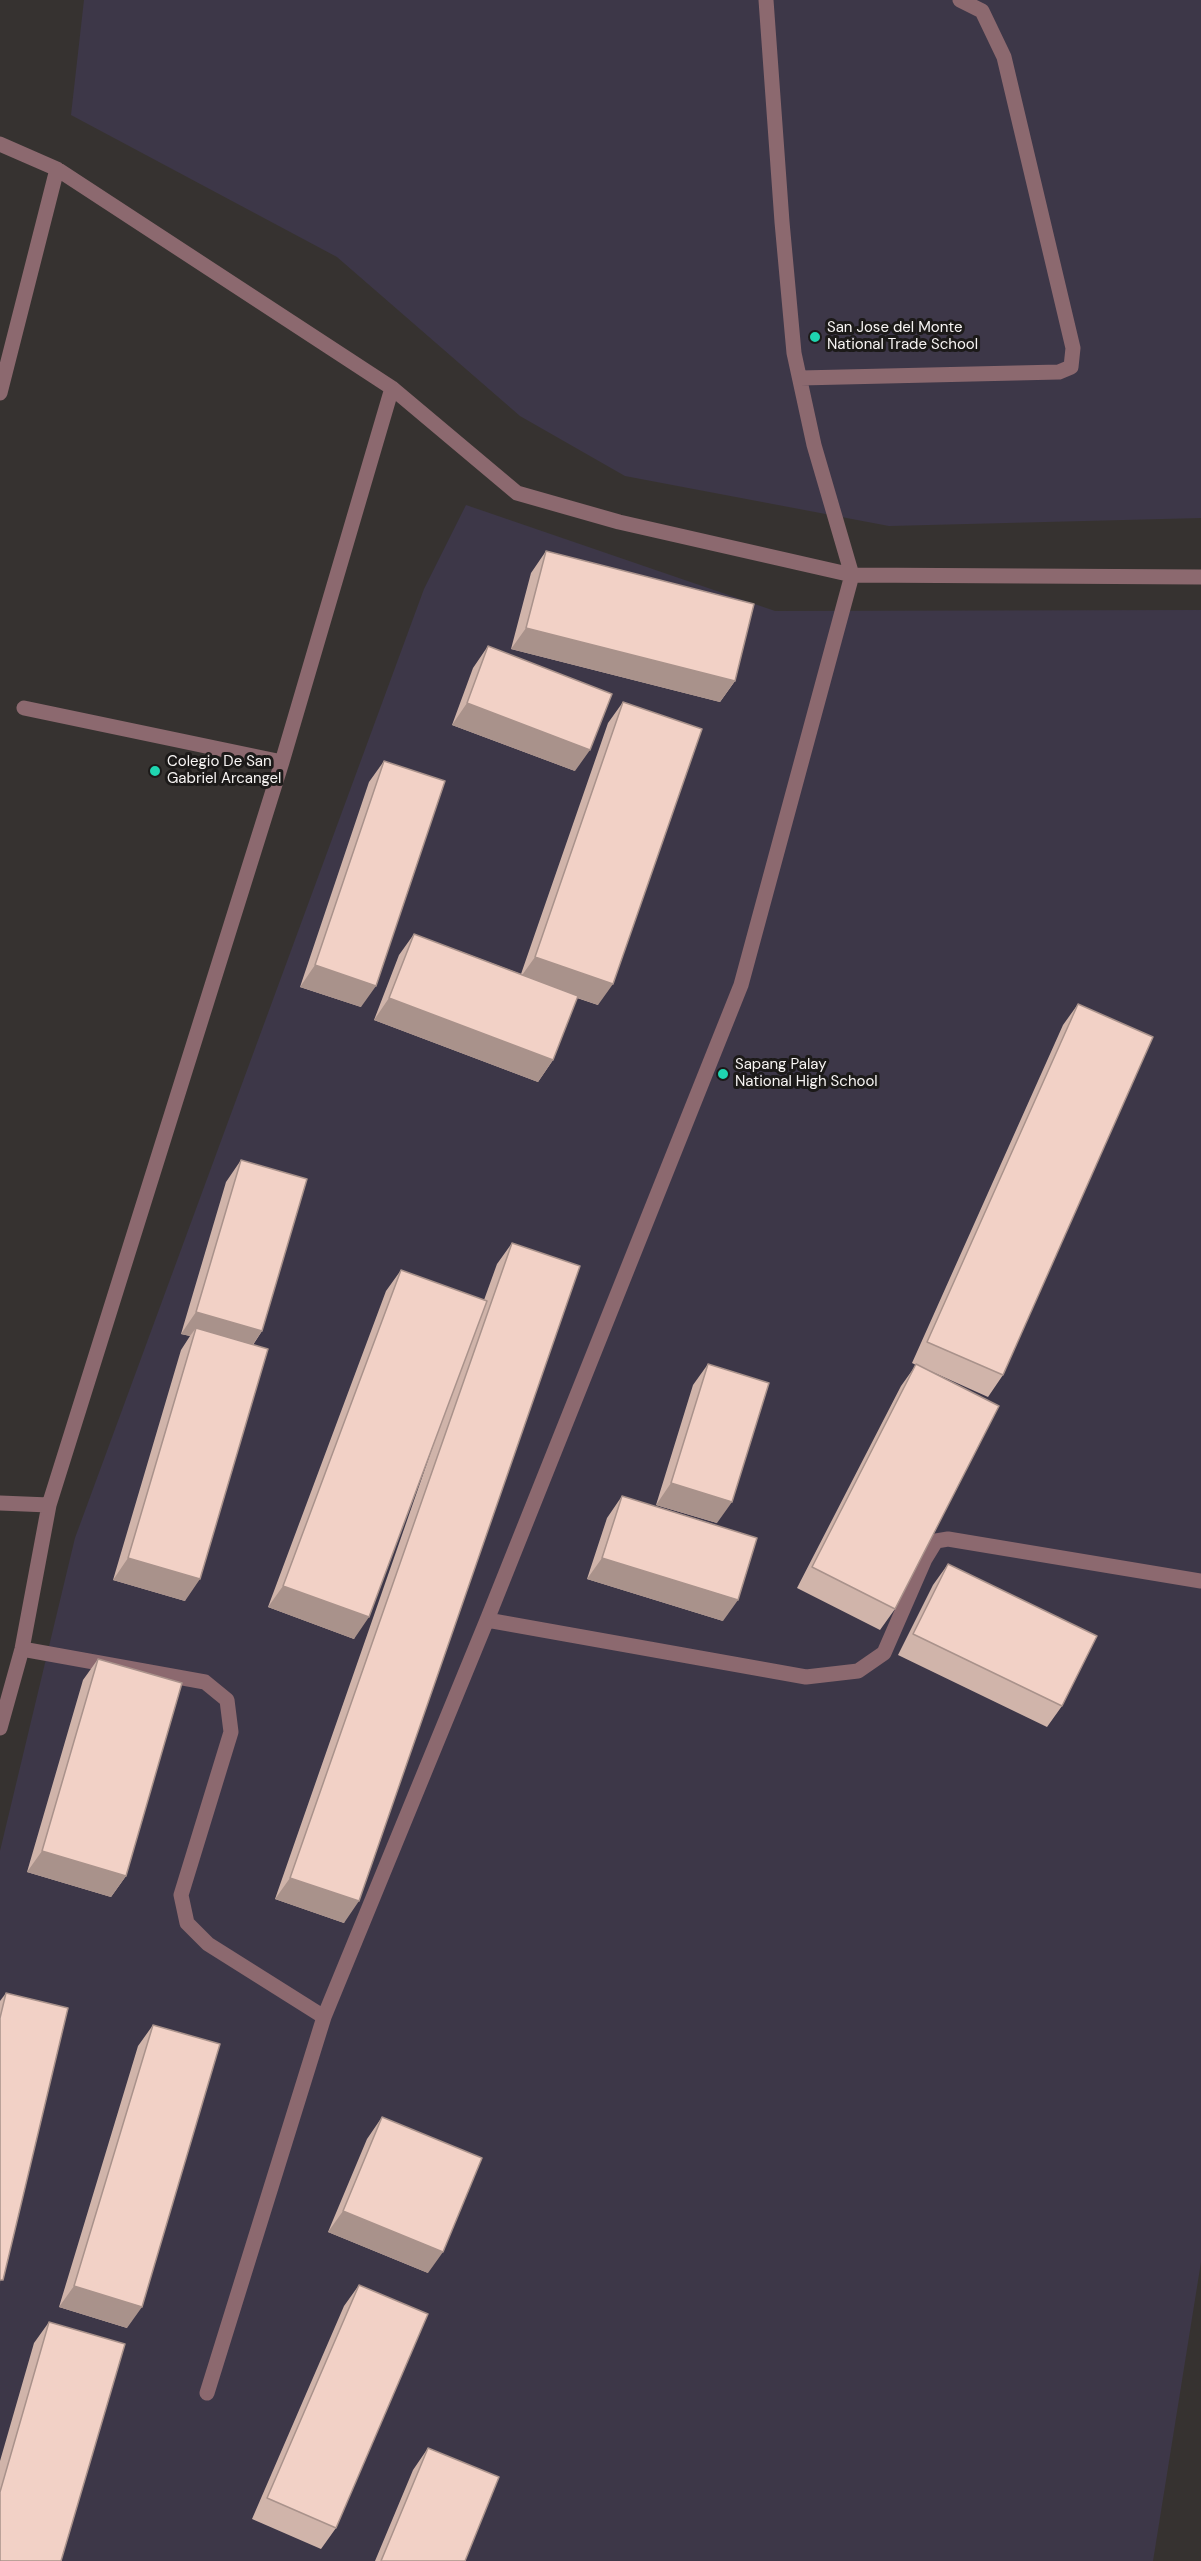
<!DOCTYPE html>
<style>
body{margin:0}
canvas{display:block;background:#363230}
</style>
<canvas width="1201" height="2561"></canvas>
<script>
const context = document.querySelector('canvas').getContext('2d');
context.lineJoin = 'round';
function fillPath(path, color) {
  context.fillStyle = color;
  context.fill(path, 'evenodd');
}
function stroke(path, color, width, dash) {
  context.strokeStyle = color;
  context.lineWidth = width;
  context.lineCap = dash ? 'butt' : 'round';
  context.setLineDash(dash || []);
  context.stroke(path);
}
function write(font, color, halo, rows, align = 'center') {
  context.font = font + ' "DM Sans",sans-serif';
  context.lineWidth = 6;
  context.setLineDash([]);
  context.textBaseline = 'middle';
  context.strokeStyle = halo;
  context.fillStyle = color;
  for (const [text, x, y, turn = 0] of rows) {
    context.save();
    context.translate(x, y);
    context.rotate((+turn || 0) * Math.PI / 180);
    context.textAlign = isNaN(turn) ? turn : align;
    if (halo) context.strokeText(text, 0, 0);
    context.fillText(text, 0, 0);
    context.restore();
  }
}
const education = new Path2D(`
 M84,0H1201V518L889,526L625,476L520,416L337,257L71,115Z
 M466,505L775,611L1201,610V2262L1153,2561H0V1851L75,1538L424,589Z`);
const minor = new Path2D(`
 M0,144L57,169L392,388L517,493L619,522L852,575L1201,577
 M800,378L1059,372L1071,367L1073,348L1004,57L982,11L960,0
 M0,393L57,169
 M24,708L282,762
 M0,1503L49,1505
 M487,1620L806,1677L858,1671L884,1653L925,1559L936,1541L948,1539L1201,1581
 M22,1649L205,1682L227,1700L231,1732L181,1895L187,1923L208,1944L324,2017
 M0,1728L22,1649L49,1505L282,762L392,388
 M207,2393L324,2017L487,1620L741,985L852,575L814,445L794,353L782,222L766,0`);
const wall = new Path2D(`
 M546,551L735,681L720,702L511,649L531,573Z
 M488,646L575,771L452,725L473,668Z
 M623,702L598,1005L577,998L553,1060L538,1082L374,1020L399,955L414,934L521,974L608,723Z
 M384,761L361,1007L300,987L369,782Z
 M1078,1004L1003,1375L988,1397L928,1370L895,1609L880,1630L797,1588L901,1386L916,1365L912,1363L1063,1025Z
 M241,1160L262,1331L253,1345L185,1601L113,1580L181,1350L190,1336L181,1334L226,1182Z
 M512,1243L344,1923L275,1899L441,1423L354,1639L268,1607L386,1291L401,1270L484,1300L497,1264Z
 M708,1364L717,1523L656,1505L693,1385Z
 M622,1496L723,1621L587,1579L607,1518Z
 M948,1564L1062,1706L1047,1727L898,1655L933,1585Z
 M98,1659L126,1876L111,1897L27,1872L83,1680Z
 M6,1993L0,2285V2001Z
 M153,2025L127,2328L59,2307L138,2046Z
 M382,2117L428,2273L328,2232L367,2139Z
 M359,2285L336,2528L321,2549L252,2519L344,2306Z
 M49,2322L0,2561V2461L34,2343Z
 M428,2448L465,2561H375L413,2470Z`);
const shadedWall = new Path2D(`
 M526,628L735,681L720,702L511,649Z
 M467,703L590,750L575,771L452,725Z
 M535,957L613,984L598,1005L520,978Z
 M315,965L376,986L361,1007L300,987Z
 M389,998L553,1060L538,1082L374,1020Z
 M196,1312L262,1331L247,1353L196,1328L190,1336L181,1334Z
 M671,1483L732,1502L717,1523L656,1505Z
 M128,1558L200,1579L185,1601L113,1580Z
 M602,1558L738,1600L723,1621L587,1579Z
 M283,1586L369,1617L354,1639L268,1607Z
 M42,1851L126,1876L111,1897L27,1872Z
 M290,1878L359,1901L344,1923L275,1899Z
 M343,2211L443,2252L428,2273L328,2232Z
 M74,2286L142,2307L127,2328L59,2307Z`);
const building = new Path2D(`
 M546,551L754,604L735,681L526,628Z
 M488,646L612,694L590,750L467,703Z
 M623,702L702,729L613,984L535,957Z
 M384,761L445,781L376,986L315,965Z
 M414,934L578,996L553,1060L389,998Z
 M1078,1004L1153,1037L1003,1375L927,1342Z
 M241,1160L307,1179L262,1331L196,1312Z
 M512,1243L580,1266L359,1901L290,1878Z
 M401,1270L487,1301L369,1617L283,1586Z
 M196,1328L268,1349L200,1579L128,1558Z
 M708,1364L769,1383L732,1502L671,1483Z
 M916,1364L999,1406L895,1609L812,1567Z
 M622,1496L757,1538L738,1600L602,1558Z
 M948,1564L1097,1636L1062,1706L913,1634Z
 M98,1659L182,1683L126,1876L42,1851Z
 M6,1993L68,2008L3,2280H0V2018Z
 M153,2025L220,2044L142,2307L74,2286Z
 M382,2117L482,2158L443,2252L343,2211Z
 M359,2285L428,2314L336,2528L267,2498Z
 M49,2322L125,2344L61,2561H0V2492Z
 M428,2448L499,2477L465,2561H381Z`);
const markers = [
 [815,337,6,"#1fd5b0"],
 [155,771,6,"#1fd5b0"],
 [723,1074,6,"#1fd5b0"]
];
const poiNames = [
 ["San Jose del Monte",827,328],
 ["National Trade School",827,345],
 ["Colegio De San",167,762],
 ["Gabriel Arcangel",167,779],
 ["Sapang Palay",735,1065],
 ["National High School",735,1082]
];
fillPath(education, '#3d3748');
stroke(minor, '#8c696f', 15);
fillPath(wall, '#d0b4aa');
fillPath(shadedWall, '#a9928b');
fillPath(building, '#f2d1c6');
stroke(building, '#a9928b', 1.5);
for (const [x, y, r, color] of markers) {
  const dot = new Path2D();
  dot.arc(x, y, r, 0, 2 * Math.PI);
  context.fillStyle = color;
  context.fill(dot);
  stroke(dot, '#1c1a19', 2);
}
write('15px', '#f7f4f3', '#1c1a19', poiNames, 'left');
</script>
